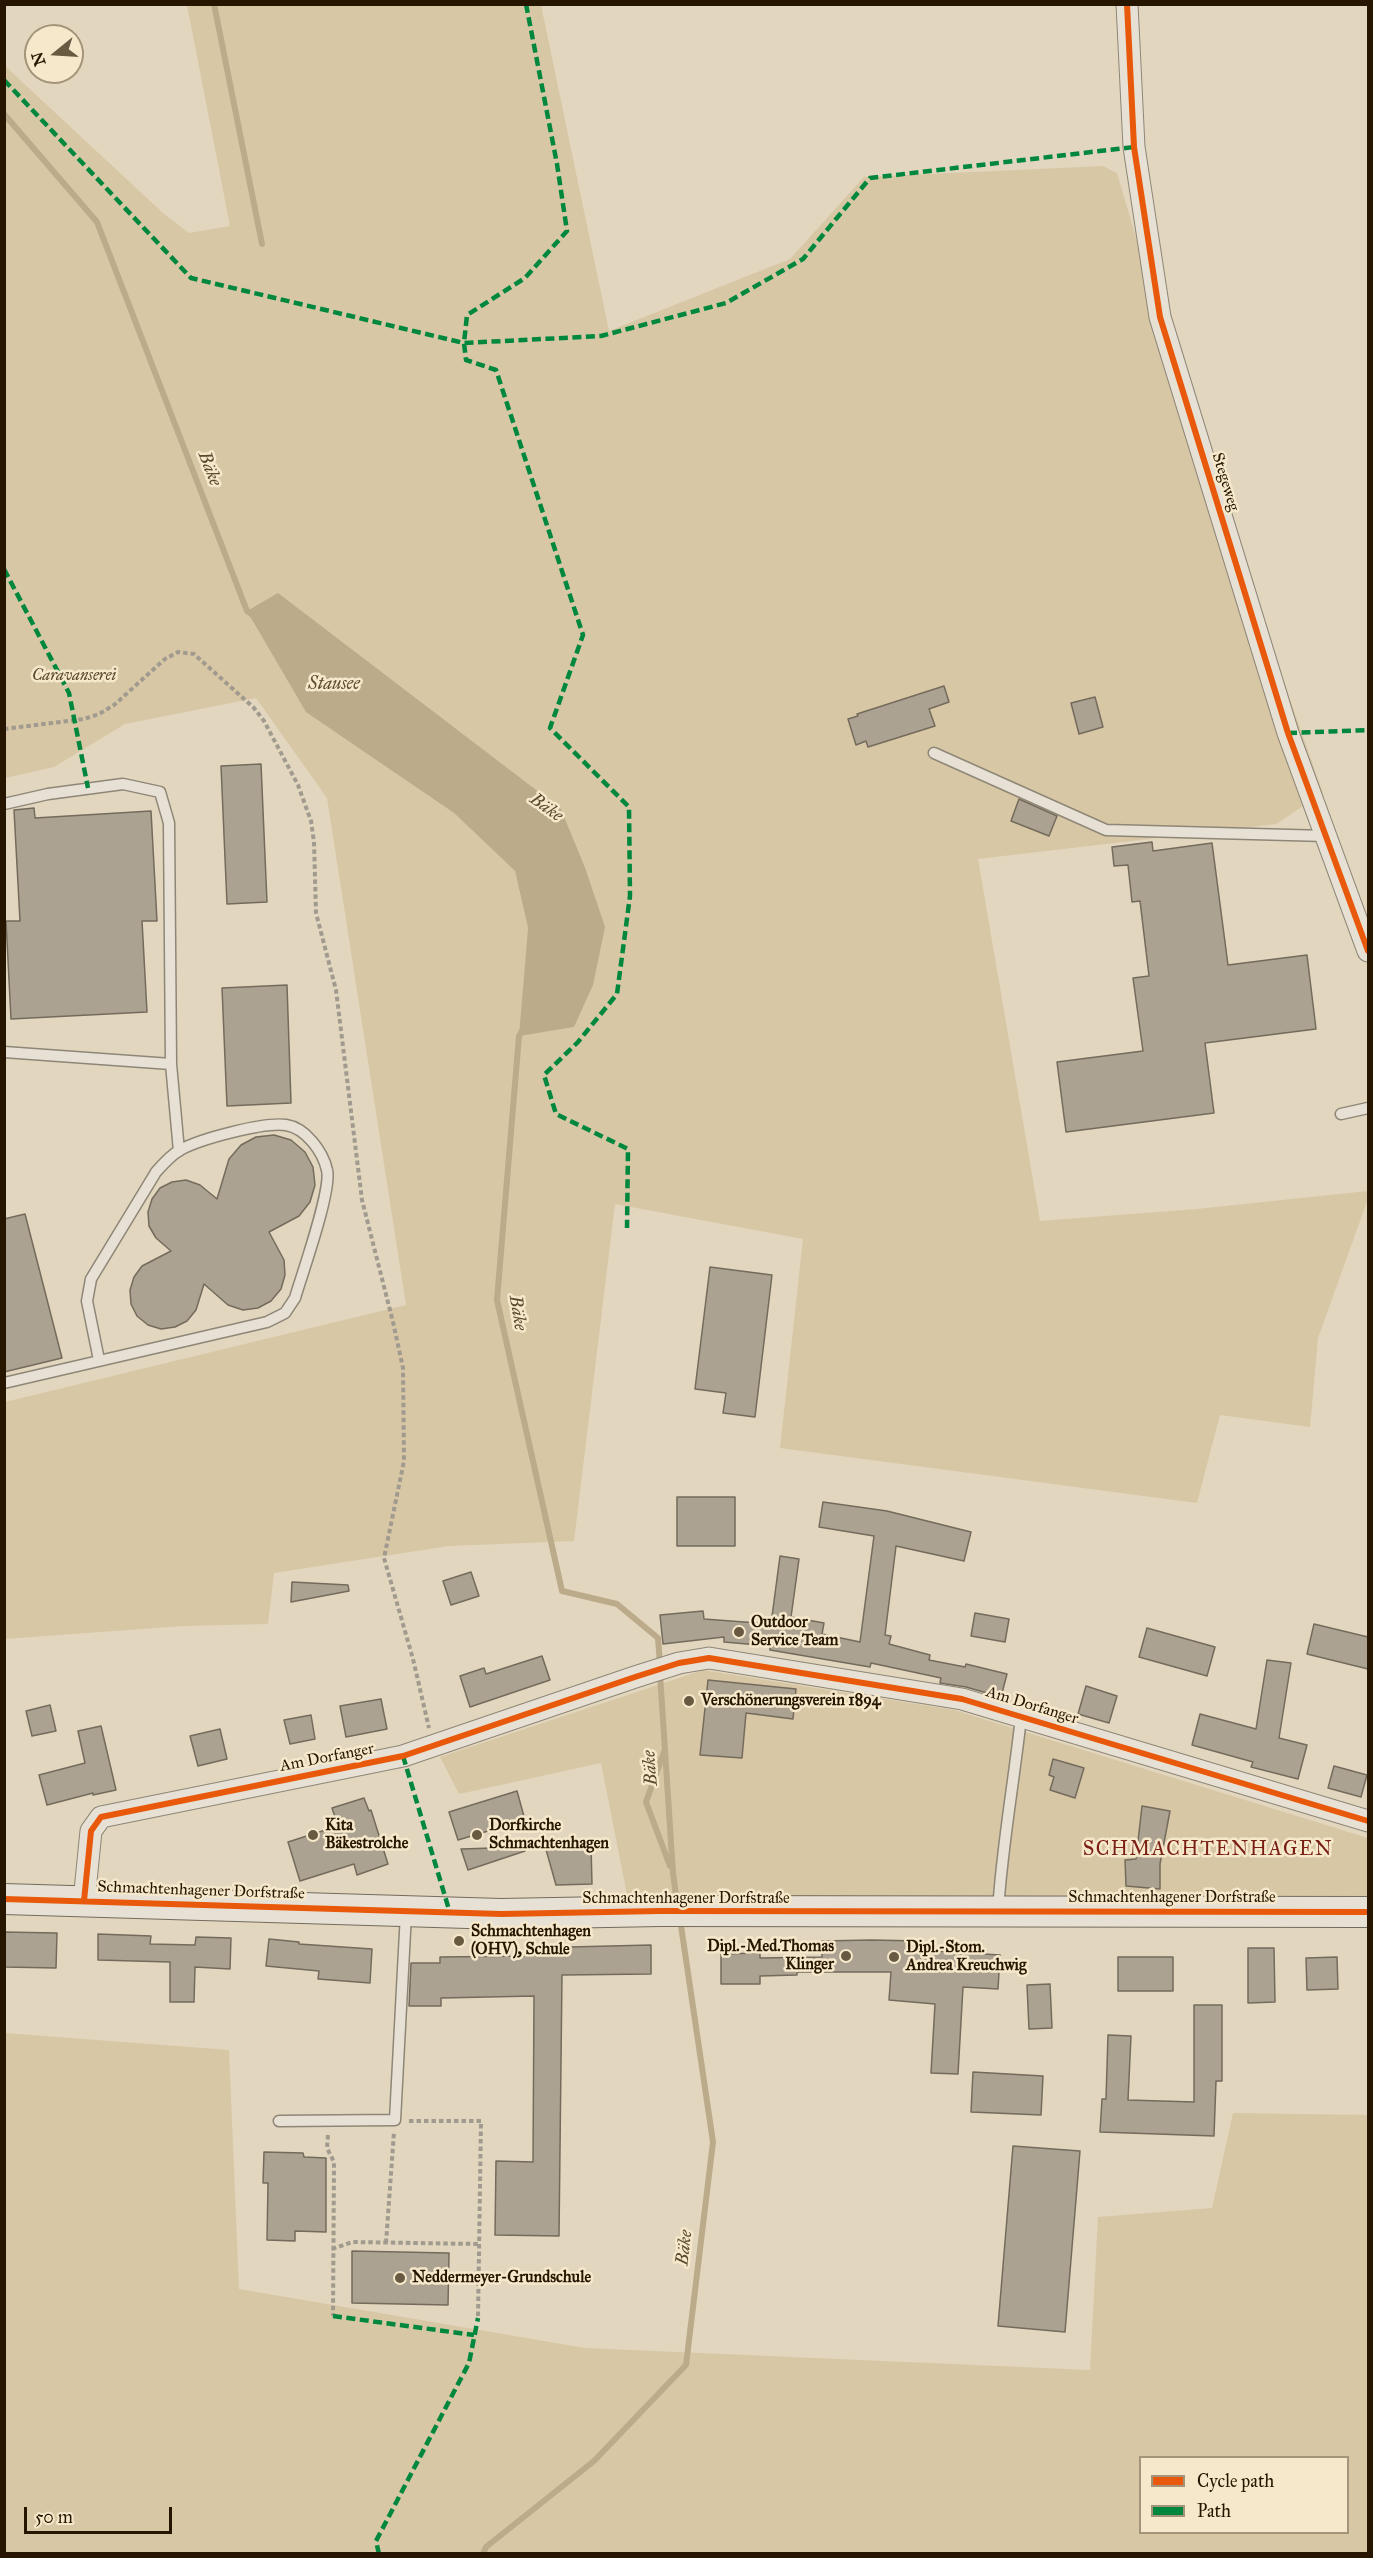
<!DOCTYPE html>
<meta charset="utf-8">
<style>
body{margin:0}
#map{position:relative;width:1373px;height:2558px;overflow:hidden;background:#e2d6be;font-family:"IM FELL Great Primer",serif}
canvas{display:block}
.frame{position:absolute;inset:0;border:6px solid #261600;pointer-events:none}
.legend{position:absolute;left:1139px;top:2456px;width:210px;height:78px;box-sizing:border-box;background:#f6e8cb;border:2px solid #a3947a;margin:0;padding:8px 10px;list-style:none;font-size:18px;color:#261600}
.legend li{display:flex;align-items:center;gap:12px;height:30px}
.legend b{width:30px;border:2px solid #a3947a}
.north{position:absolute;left:24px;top:24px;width:60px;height:60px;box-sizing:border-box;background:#f6e8cb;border:2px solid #a3947a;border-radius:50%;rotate:252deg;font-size:16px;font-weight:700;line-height:24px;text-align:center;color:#261600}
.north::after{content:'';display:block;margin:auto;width:21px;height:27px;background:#685942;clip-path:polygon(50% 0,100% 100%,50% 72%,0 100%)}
.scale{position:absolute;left:24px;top:2507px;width:148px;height:27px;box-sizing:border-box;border:3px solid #261600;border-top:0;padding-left:8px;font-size:18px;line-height:21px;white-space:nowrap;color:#261600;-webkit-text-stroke:4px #f6e8cb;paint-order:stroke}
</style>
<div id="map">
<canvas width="1373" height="2558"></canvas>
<div class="frame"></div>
<ul class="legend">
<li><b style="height:8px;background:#e8590c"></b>Cycle path</li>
<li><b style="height:8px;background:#00873e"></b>Path</li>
</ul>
<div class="north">N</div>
<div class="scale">50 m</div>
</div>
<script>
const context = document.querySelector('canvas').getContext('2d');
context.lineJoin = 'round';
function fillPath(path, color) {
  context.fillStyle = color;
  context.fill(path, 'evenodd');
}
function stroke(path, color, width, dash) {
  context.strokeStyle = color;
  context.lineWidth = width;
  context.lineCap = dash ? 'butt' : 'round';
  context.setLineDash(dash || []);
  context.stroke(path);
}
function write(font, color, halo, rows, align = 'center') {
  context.font = font + ' "IM FELL Great Primer",serif';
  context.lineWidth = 5;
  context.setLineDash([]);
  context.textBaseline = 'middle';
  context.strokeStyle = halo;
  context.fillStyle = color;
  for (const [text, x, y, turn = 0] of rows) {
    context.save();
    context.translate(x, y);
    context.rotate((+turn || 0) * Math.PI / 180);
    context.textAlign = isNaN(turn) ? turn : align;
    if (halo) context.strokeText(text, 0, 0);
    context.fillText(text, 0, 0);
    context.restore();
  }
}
const green = new Path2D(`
 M187,5H541L609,331L790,259L864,177L1103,166L1117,173L1180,387L1323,793L1276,824L978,859L1040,1221L1197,1209L1368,1191V1199L1318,1338L1310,1427L1220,1415L1197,1503L780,1448L803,1239L615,1204L574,1541L449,1546L274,1573L268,1624L183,1626L5,1639V1402L406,1305L327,798L256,698L125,724L54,767L5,778V66L163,213L189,233L230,226ZM375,758L561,809L585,866L602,919L574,1027L520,1035L528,928L515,871L454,813Z
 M703,1670L954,1710L1368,1838V1901L628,1900L601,1763L459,1794L440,1757Z
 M5,2033L229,2050L239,2289L585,2348L1090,2370L1098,2217L1212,2208L1233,2113L1368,2115V2553H5ZM1140,2458H1348V2532H1140Z`);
const water = new Path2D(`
 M278,593L561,809L585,867L605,927L593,985L574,1027L519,1036L528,928L515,871L454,813L306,712L247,611Z`);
const stream = new Path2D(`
 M214,4L262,244
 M4,114L97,222L247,611L254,616
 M523,1029L519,1036L497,1300L562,1591L617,1604L658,1638L660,1664
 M660,1674L673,1873L677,1903
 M664,1752L646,1802L670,1866
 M483,2554L486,2547L594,2461L686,2365L713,2142L680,1919`);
const building = new Path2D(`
 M944,686L949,702L929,709L935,726L868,747L866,741L856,745L848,719L858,716L857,714Z
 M1095,697L1103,727L1079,734L1071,703Z
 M261,764L267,902L227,904L221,766Z
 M1019,799L1057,816L1049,836L1011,821Z
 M34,808L35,818L151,811L157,921H142L147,1012L11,1019L6,921H20L14,810Z
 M1152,842L1153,851L1212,843L1228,965L1307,955L1316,1029L1205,1043L1214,1113L1066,1132L1057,1062L1143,1051L1133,978L1149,976L1140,901L1132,902L1128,865L1114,866L1112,847Z
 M287,985L291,1103L227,1106L222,988Z
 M274,1135L291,1140L305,1152L313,1167L315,1185L310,1202L299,1216L269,1232L284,1260L285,1275L281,1289L271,1301L258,1308L243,1310L228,1305L204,1284L196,1310L187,1321L175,1327L161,1329L148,1325L137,1316L131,1304L130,1290L134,1277L142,1266L171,1251L156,1238L149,1226L148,1212L152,1199L160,1188L172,1182L186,1180L200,1185L217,1199L229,1159L241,1145L256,1137Z
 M25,1214L62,1358L4,1372V1219Z
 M710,1267L772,1275L755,1417L723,1413L726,1393L695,1389Z
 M677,1497H735V1546H677Z
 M823,1502L887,1511L971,1532L964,1561L896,1546L885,1635L891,1636L889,1644L930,1655L929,1660L965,1667L966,1664L1007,1674L1001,1697L966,1687L940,1683L941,1678L871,1663L870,1667L770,1650V1646L724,1642V1637L663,1644L660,1615L703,1611L704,1619L771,1624L780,1556L799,1559L791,1617L824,1623L822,1634L860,1642L874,1536L819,1527Z
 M471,1572L479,1596L451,1605L443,1581Z
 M292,1582L348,1585L349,1591L291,1602Z
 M975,1613L1009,1619L1005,1642L971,1636Z
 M1314,1624L1368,1637V1669L1307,1654Z
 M1147,1628L1215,1647L1207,1676L1139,1657Z
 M542,1656L550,1680L470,1707L460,1676L484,1668L486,1674Z
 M1267,1660L1291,1663L1279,1738L1307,1745L1298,1779L1251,1767L1253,1762L1192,1745L1200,1714L1256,1729Z
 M708,1680L796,1689L793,1719L746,1713L742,1758L700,1755Z
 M1086,1686L1117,1696L1109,1723L1078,1714Z
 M381,1699L387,1729L346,1737L340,1706Z
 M50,1705L56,1731L32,1736L26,1711Z
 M311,1715L315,1739L290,1744L284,1720Z
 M101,1726L116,1790L93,1795V1793L47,1805L39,1775L85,1763L78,1731Z
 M220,1729L227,1759L198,1766L190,1736Z
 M1053,1759L1084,1768L1075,1798L1050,1790L1054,1777L1049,1775Z
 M1334,1766L1367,1775L1361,1797L1328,1788Z
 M517,1791L525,1820L458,1840L449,1812Z
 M364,1798L369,1811L371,1810L388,1864L357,1875L354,1864L300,1881L288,1842L338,1826L332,1808Z
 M1142,1806L1170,1811L1160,1864V1889L1126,1886L1125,1860L1136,1859Z
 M591,1845L592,1884L556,1885L545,1846Z
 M525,1847V1851L468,1870L461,1849Z
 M4,1932L57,1933L56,1968L4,1967Z
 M98,1934L151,1936L150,1944L195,1945L196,1937L231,1938L230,1969L195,1967L194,2002H170V1962L98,1960Z
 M269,1939L299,1942V1944L372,1949L370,1983L318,1979L319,1971L266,1966Z
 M871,1940L919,1941L918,1950L1000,1955L998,1989L963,1987L958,2074L931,2073L935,2004L889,2000L891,1972H797V1975L760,1976V1984H721V1954L760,1953V1958L822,1957V1941Z
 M651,1945V1974L562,1975L559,2236L495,2235L496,2161L533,2162L534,1996L441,1998V2006H409L411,1963H440V1957L530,1956L529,1948Z
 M1248,1948H1274L1275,2002L1248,2003Z
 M1118,1957H1173V1991H1118Z
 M1337,1957L1338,1989L1307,1990L1306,1958Z
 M1050,1984L1052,2028L1029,2029L1027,1985Z
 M1194,2005H1222V2081H1216L1214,2136L1100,2132L1102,2099H1106L1108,2035L1131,2036L1128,2100L1194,2102Z
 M973,2072L1043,2076L1041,2115L971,2112Z
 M1013,2146L1080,2151L1065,2332L998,2326Z
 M264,2152L303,2153L304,2157L326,2158V2232L295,2231V2241L267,2240L268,2183H263Z
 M352,2251L449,2253L448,2305L352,2303Z`);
const path = new Path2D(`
 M4,729L84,719L99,714L114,705L165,659L178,652L194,654L254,708L264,721L298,785L311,821L314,842L316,913L336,990L362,1200L393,1322L403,1368L404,1461L384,1558L413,1659L429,1728
 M409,2121H481L478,2318
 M328,2135L327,2148L334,2162L333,2316
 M386,2243L394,2132
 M332,2249L352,2242L479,2244`);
const service = new Path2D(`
 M934,753L1106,830L1326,836
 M4,804L48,794L123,784L160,792L169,823L171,1064L179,1151
 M4,1052L171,1064
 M1341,1114L1368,1108
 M4,1383L267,1322L285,1313L295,1298C302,1274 332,1190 327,1170C323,1152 306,1128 286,1125C263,1122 200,1139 180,1150C171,1155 163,1164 156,1172L91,1279L87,1301L99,1360
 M998,1911C1002,1846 1014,1782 1021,1717
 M279,2121L395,2120L406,1913`);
const minor = new Path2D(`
 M1127,4L1134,147L1160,317L1288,733L1368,951
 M84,1901L91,1831L101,1817L403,1756L635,1677L679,1663L709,1658L962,1699L1368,1821`);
const secondary = new Path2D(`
 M4,1899L501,1914L660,1911L1368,1912`);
const quiet = new Path2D(`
 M526,4L557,164L567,231L525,278L467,315L464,343L466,360L496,370L583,635L550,728L629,807L630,896L617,994L578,1042L544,1075L556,1114L628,1149L627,1228
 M4,80L191,278L464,343L601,336L726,303L803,259L870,178L1134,147
 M4,569L69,693L88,788
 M1288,733L1368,730
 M403,1756L450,1913
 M333,2316L474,2335
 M379,2554L376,2541L469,2363L478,2318`);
const cycleway = new Path2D(`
 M1127,4L1134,147L1160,317L1288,733L1368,951
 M4,1899L501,1914L660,1911L1368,1912
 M84,1901L91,1831L101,1817L403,1756L635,1677L679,1663L709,1658L962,1699L1368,1821`);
const markers = [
 [739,1632,6,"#685942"],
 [689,1701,6,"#685942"],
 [313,1835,6,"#685942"],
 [477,1835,6,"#685942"],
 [459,1941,6,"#685942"],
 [846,1956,6,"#685942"],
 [894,1957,6,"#685942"],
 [400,2278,6,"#685942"]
];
const streetNames = [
 ["Stegeweg",1225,482,73],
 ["Am Dorfanger",1032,1706,17],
 ["Am Dorfanger",327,1758,-11],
 ["Schmachtenhagener Dorfstraße",201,1891,2],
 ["Schmachtenhagener Dorfstraße",1172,1898],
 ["Schmachtenhagener Dorfstraße",686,1899]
];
const parkNames = [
 ["Caravanserei",74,676]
];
const poiNames = [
 ["Outdoor",751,1623],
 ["Service Team",751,1641],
 ["Verschönerungsverein 1894",701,1701],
 ["Kita",325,1826],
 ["Bäkestrolche",325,1844],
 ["Dorfkirche",489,1826],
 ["Schmachtenhagen",489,1844],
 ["Schmachtenhagen",471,1932],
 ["(OHV), Schule",471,1950],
 ["Dipl.-Med.Thomas",834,1947,"right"],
 ["Klinger",834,1965,"right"],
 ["Dipl.-Stom.",906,1948],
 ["Andrea Kreuchwig",906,1966],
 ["Neddermeyer-Grundschule",412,2278]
];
const waterNames = [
 ["Bäke",209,469,69],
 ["Stausee",334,685],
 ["Bäke",546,808,36],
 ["Bäke",517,1313,81],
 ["Bäke",651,1768,-94],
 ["Bäke",685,2248,-83]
];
const quarterNames = [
 ["SCHMACHTENHAGEN",1208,1850]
];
fillPath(green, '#d7c7a5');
fillPath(water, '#bcab8a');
stroke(stream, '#bcab8a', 6);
fillPath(building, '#aca291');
stroke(building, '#746b5c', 1.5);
stroke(service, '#8e8676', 13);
stroke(minor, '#8e8676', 23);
stroke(secondary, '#746b5c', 32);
stroke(path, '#a19a8f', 4, [4.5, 3]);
stroke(service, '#e7e1d5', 10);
stroke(minor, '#e7e1d5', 21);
stroke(secondary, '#e7e1d5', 30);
stroke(quiet, '#00873e', 4.5, [9, 4.5]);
stroke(cycleway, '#e8590c', 6);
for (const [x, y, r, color] of markers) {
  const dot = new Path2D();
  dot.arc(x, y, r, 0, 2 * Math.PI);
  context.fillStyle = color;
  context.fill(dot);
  stroke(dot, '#f6e8cb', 2);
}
write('16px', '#261600', '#f6e8cb', streetNames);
write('italic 16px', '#58472c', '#f6e8cb', parkNames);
write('bold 16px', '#261600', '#f6e8cb', poiNames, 'left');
write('italic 18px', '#5c4a2e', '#f6e8cb', waterNames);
context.letterSpacing = '1.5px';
write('20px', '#7a1f14', '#f6e8cb', quarterNames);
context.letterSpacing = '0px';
</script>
